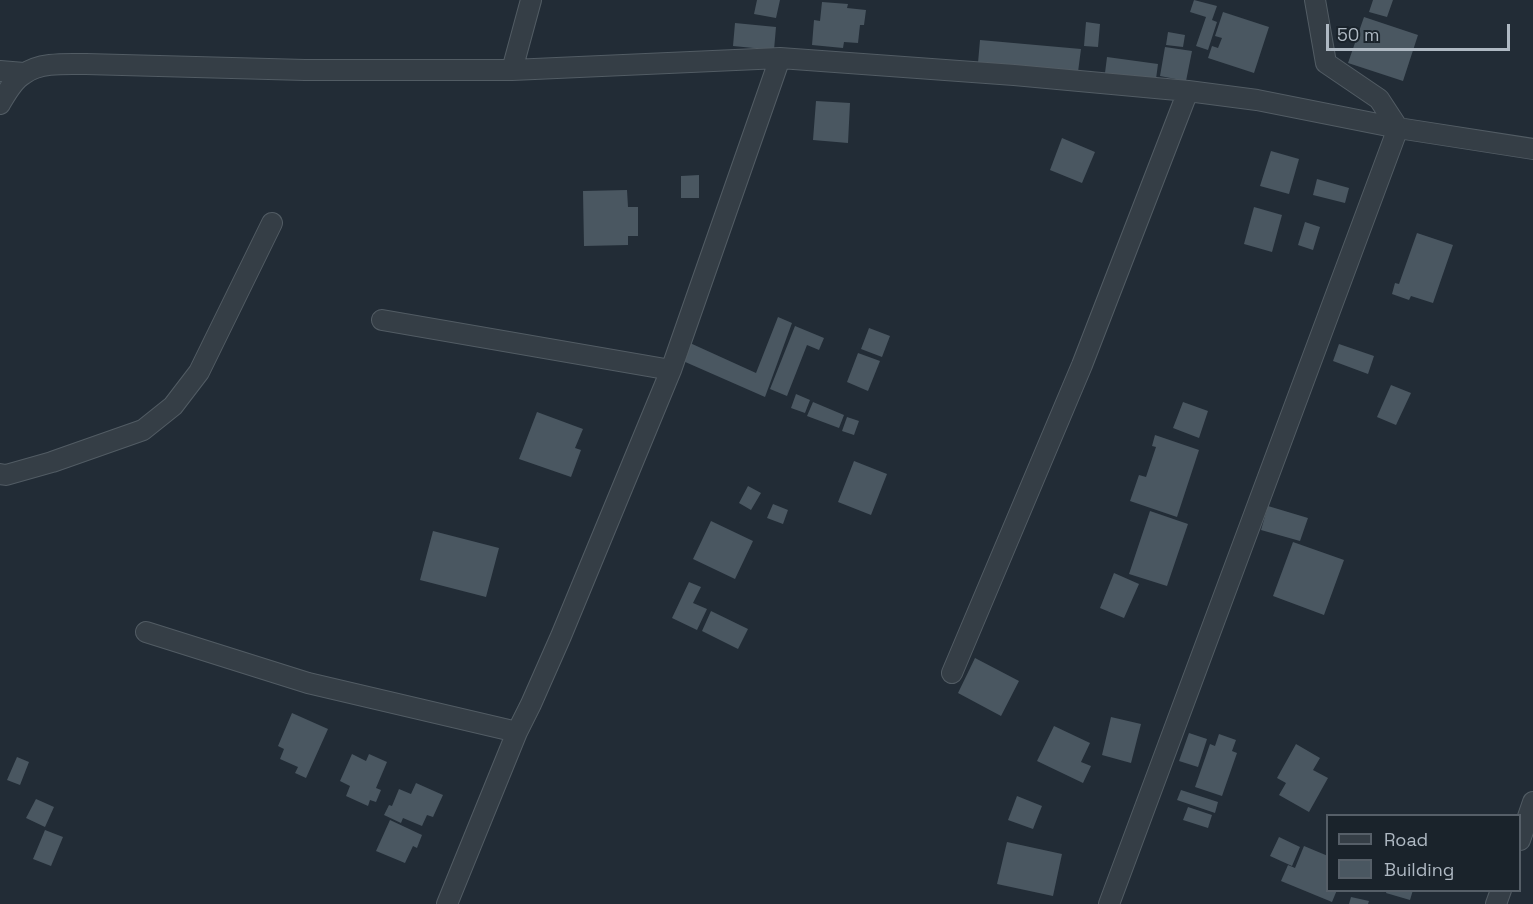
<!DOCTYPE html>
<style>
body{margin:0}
#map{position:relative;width:1533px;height:904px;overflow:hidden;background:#222c36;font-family:"Space Grotesk",sans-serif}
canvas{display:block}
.legend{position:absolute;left:1326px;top:814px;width:195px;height:78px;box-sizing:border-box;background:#1a232b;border:2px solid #565f68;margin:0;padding:8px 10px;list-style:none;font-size:18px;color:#afb9c3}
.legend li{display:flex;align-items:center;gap:12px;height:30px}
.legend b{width:30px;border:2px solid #565f68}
.scale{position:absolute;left:1326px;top:24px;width:184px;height:27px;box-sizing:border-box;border:3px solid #afb9c3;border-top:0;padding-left:8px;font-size:18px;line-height:21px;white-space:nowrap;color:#afb9c3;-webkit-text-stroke:4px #1a232b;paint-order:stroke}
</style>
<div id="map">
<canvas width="1533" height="904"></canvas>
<ul class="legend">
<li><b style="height:8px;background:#353e46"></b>Road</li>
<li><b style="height:16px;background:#4a5761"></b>Building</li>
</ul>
<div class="scale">50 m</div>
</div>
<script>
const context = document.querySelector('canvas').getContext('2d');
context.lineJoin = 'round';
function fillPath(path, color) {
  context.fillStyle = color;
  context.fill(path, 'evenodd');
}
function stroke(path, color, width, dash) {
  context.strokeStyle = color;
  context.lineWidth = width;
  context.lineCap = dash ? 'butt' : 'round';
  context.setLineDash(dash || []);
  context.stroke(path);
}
const building = new Path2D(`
 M757,0H780L776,18L754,14Z
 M1194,0L1217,6L1212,20L1217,22L1208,50L1196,46L1206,17L1190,12Z
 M1373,0H1393L1387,17L1369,12Z
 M822,2L848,4L847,8L866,10L864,25H860L858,43L844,42L843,48L812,45L814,20L820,21Z
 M1223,12L1269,27L1254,73L1208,58L1212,46L1218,48L1222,38L1215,36Z
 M1364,17L1418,35L1403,81L1348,63Z
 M1086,22L1100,24L1098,47L1084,46Z
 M735,23L776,27L774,50L733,46Z
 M1168,32L1185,35L1183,47L1166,45Z
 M980,40L1081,49L1078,72L978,63Z
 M1165,47L1192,51L1186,81L1160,76Z
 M1107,57L1158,64L1156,79L1105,73Z
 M816,101L850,103L848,143L813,140Z
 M1062,138L1095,152L1082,183L1050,170Z
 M1271,151L1299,159L1289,194L1260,186Z
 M699,175V198H681V176Z
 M1317,179L1349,188L1345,203L1313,195Z
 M627,190L628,207H638V236H628V245L584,246L583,191Z
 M1254,207L1282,215L1272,252L1244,244Z
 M1305,222L1320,227L1313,250L1298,245Z
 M1417,233L1453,245L1433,303L1411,296L1409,300L1392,294L1395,283L1399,284Z
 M778,317L792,323L765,397L683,361L690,343L756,373Z
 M795,326L824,338L819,350L807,345L787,396L770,389Z
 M869,328L890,336L882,357L861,349Z
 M1339,344L1374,356L1368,374L1333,361Z
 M858,353L880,361L868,391L847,382Z
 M1391,385L1411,393L1396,425L1377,417Z
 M796,394L810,400L805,413L791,408Z
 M813,402L844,415L839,428L807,416Z
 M1183,402L1208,411L1199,438L1173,428Z
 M537,412L583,429L575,448L581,450L571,477L519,459Z
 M847,417L859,421L854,435L842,431Z
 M1155,435L1199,450L1177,517L1130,501L1139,475L1146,477L1156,447L1152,446Z
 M854,461L887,474L871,515L838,502Z
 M748,486L761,493L751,510L739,503Z
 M773,504L788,510L783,524L767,518Z
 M1268,506L1308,518L1300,541L1261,530Z
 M1150,511L1188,524L1167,586L1129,574Z
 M711,521L753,541L735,579L693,559Z
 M433,531L499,548L486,597L420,580Z
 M1293,542L1344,560L1324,615L1273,596Z
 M1114,573L1139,584L1124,618L1100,608Z
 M689,582L701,587L693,603L707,609L697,630L672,618Z
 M711,611L748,629L738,649L702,631Z
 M975,658L1019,681L1001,716L958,693Z
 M292,713L328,729L306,778L295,773L298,767L280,759L284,749L278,746Z
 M1111,717L1141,724L1131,763L1102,755Z
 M1054,726L1090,743L1081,762L1091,766L1083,783L1037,761Z
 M1189,733L1207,739L1198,767L1179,761Z
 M1219,734L1236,740L1232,751L1237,753L1222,796L1195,787L1210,744L1215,746Z
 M1296,744L1320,758L1313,770L1328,778L1309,812L1279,795L1286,783L1277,778Z
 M352,754L366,761L369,754L387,762L376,788L381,790L376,802L370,800L368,806L346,796L350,786L340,781Z
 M17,757L29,762L20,785L7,780Z
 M416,783L443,795L433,817L427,815L422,826L403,818L401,823L384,815L389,805L392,806L399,789L411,794Z
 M1181,790L1218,802L1215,813L1177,800Z
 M1017,796L1042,806L1033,829L1008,820Z
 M36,799L54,807L45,827L26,818Z
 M1188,807L1212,815L1208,828L1183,820Z
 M390,820L422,835L417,848L413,846L405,863L376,851Z
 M45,830L63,837L51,866L33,859Z
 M1279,837L1300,847L1292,866L1270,856Z
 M1007,842L1062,854L1053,896L997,884Z
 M1304,846L1328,856V890H1337L1332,902L1281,881L1288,865L1295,868Z
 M1387,890H1413L1410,900L1386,893Z
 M1351,897L1369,901L1368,904H1349Z`);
const minor = new Path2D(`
 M512,70L531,0
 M0,71L24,73
 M0,104C6,94 13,80 24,74C40,62 67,64 86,64L305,70H512L780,58L1014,75L1188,91L1257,100L1398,128L1533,149
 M382,320L671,370
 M0,474L6,475L52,462L143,430L173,406L199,372L272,223
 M146,632L308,683L517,732L531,704L561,636L671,370L780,58
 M952,673L1082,365L1188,91
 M1520,840L1533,802
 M447,904L517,732
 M1109,904L1398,128L1379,99L1326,63L1315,0
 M1496,904L1501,890`);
fillPath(building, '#4a5761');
stroke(minor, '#525c64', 22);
stroke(minor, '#353e46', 20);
</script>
